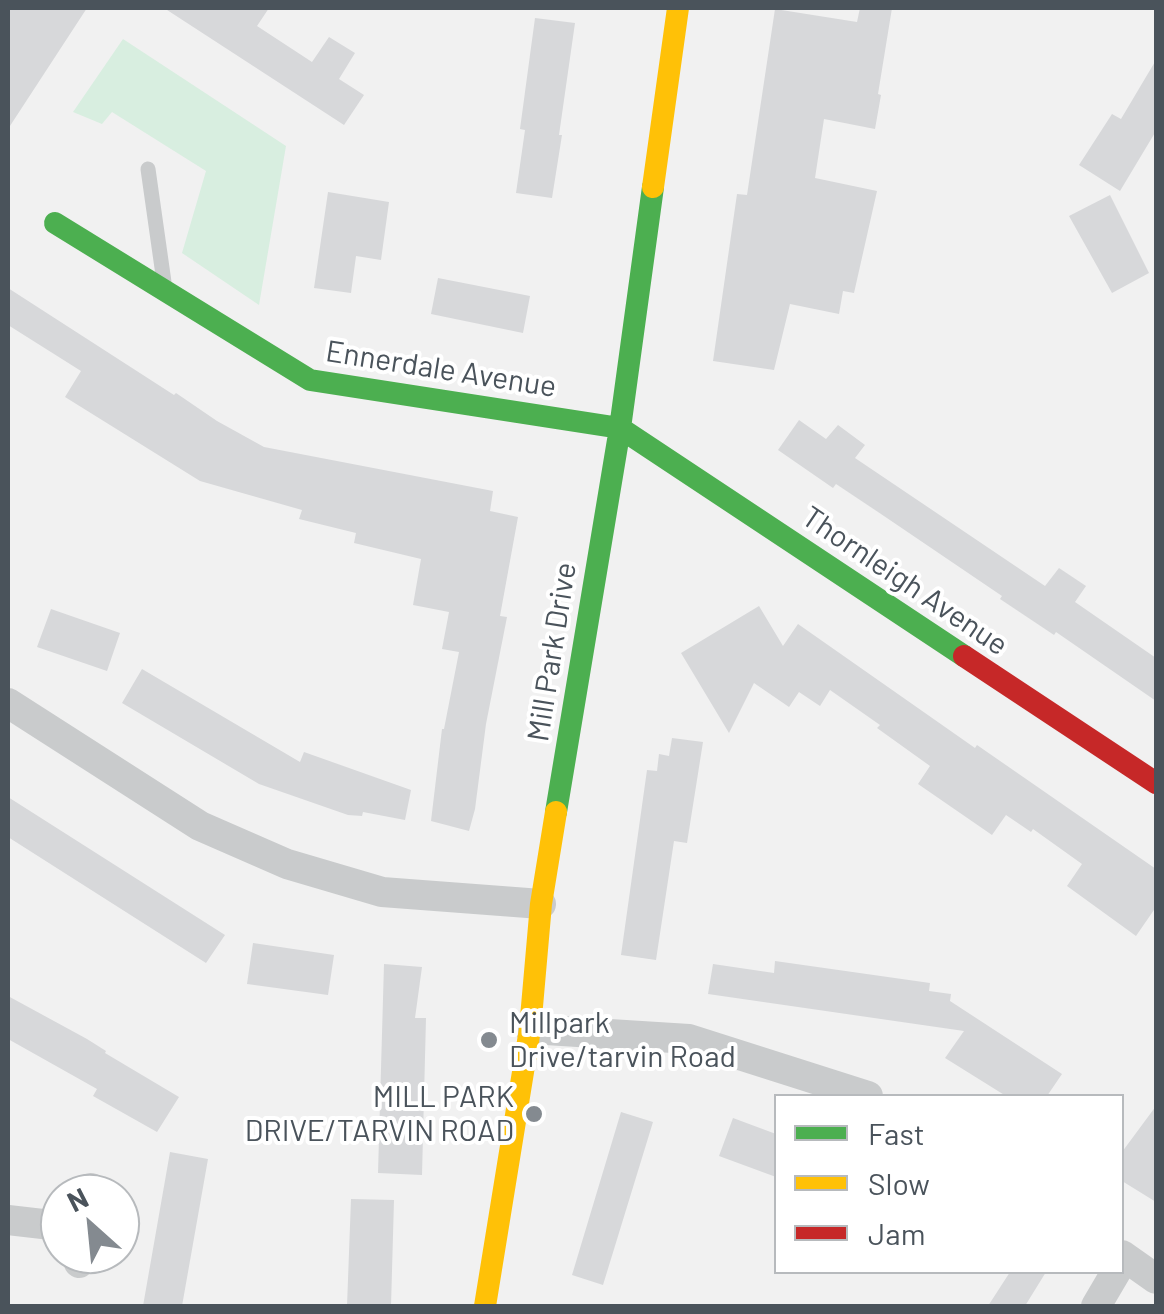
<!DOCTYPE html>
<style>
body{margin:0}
#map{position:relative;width:1164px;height:1314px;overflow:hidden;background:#f1f1f1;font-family:Barlow,sans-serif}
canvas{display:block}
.frame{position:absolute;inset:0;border:10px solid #4a535b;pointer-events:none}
.legend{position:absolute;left:774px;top:1094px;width:350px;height:180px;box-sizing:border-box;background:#fff;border:2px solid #b7babd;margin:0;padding:12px 18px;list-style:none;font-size:30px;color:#4a535b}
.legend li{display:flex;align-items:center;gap:20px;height:50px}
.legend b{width:50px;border:2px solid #b7babd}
.north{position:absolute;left:40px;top:1174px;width:100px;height:100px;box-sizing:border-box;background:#fff;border:2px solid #b7babd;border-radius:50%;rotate:333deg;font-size:28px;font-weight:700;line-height:40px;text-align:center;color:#4a535b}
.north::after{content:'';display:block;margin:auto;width:35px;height:45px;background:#848a90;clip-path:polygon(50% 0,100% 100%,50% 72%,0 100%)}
</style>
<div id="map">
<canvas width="1164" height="1314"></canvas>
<div class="frame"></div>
<ul class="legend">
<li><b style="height:12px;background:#4caf50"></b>Fast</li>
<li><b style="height:12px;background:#ffc107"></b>Slow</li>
<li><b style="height:12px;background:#c62828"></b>Jam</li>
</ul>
<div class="north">N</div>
</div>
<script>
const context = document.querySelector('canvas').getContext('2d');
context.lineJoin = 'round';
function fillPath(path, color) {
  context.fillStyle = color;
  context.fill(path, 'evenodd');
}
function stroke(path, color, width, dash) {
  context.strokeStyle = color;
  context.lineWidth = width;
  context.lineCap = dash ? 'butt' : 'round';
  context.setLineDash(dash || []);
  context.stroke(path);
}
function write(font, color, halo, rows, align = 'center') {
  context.font = font + ' Barlow,sans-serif';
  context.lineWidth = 8;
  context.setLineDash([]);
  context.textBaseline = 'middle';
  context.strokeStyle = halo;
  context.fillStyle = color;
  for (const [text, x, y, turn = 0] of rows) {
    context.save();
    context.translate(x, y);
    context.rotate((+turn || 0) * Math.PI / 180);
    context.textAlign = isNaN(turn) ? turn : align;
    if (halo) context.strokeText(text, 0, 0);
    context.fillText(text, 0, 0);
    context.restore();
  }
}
const green = new Path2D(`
 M123,39L286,146L259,305L182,253L206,171L112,112L102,124L73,112Z`);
const building = new Path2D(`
 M8,8H87L8,129Z
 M164,8H269L257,26L312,62L329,37L355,53L339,79L364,95L344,125Z
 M860,8H892L878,94L881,95L875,129L824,119L815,178L877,191L854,293L843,291L839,314L790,304L774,370L713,361L737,194L747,195L775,9L857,22Z
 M535,18L575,23L559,135H562L552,198L516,193L525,130L520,129Z
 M1156,60V131L1120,191L1079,165L1112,114L1121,119Z
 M328,192L389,202L381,260L356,256L351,293L314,288Z
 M1110,195L1149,273L1112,293L1069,216Z
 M438,278L530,296L523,333L431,314Z
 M8,288L174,395L176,393L217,421L264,447L493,491L490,511L518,517L500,616L507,617L486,724L475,809L469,831L431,821L442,729H444L459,652L442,649L449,612L413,605L421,559L354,543L356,533L299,519L302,510L200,481L65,397L81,371L8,325Z
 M799,420L826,439L838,425L865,445L855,458L1045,586L1059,568L1086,586L1075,602L1156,658V701L1056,632L1054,635L1000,599L1002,596L881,514L836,484L833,488L778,450Z
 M759,606L783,646L798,624L975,748L977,745L1156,869V907L1136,936L1067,886L1082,864L1033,829L1031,832L1006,815L992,835L918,784L930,766L877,728L880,725L830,690L820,706L799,692L789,707L754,683L729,733L681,653Z
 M51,609L120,633L107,671L37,647Z
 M142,669L300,762L304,752L411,790L405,820L363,812L362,816L348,815L259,784L122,703Z
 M672,738L703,742L687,843L674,841L656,960L621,955L647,770L657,771L659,754L669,756Z
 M8,797L225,935L206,963L8,837Z
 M253,943L334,955L328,995L247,984Z
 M775,961L930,983L929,991L951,994L950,1001L1062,1074L1047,1096H1006L945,1058L964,1031L708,994L713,964L774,973Z
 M384,964L422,967L415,1018H426L422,1175L378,1173Z
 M8,996L87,1039L106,1051L105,1053L179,1097L157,1132L93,1096L97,1089L8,1039Z
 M1156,1106V1202L1122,1181V1152Z
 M621,1112L653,1122L603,1285L572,1275Z
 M733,1118L776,1134V1177L719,1156Z
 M170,1152L208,1159L182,1306H143Z
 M351,1199L394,1200L391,1306H347Z
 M1010,1272H1046L1025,1306H988Z`);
const lane = new Path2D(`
 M148,169L164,282`);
const street = new Path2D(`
 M8,703L200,826L287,864L382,892L541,904
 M530,1029L689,1039L868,1096
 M90,1194L91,1188
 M8,1220L60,1226
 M1122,1255L1156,1279
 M79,1263L80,1254
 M1096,1306L1116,1272`);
const fast = new Path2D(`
 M55,223L310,380L620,428L964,656
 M556,812L620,428L653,187`);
const slow = new Path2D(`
 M653,187L678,8
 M485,1306L530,1029L541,904L556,812`);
const jam = new Path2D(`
 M964,656L1156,783`);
const markers = [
 [489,1040,10,"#848a90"],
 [534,1114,10,"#848a90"]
];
const streetNames = [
 ["Ennerdale Avenue",441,369,9],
 ["Thornleigh Avenue",905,581,34],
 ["Mill Park Drive",552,652,-81]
];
const poiNames = [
 ["Millpark",509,1023],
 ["Drive/tarvin Road",509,1057],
 ["MILL PARK",514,1097,"right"],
 ["DRIVE/TARVIN ROAD",514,1131,"right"]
];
fillPath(green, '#d8eee0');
fillPath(building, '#d7d8da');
stroke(lane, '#c9cbcc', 15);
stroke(street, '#c9cbcc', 30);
stroke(fast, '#4caf50', 22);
stroke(slow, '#ffc107', 22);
stroke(jam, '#c62828', 22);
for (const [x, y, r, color] of markers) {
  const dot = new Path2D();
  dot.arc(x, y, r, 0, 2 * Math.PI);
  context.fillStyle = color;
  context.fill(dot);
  stroke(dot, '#fff', 4);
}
write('30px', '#4a535b', '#fff', streetNames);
write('30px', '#4a535b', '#fff', poiNames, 'left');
</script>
